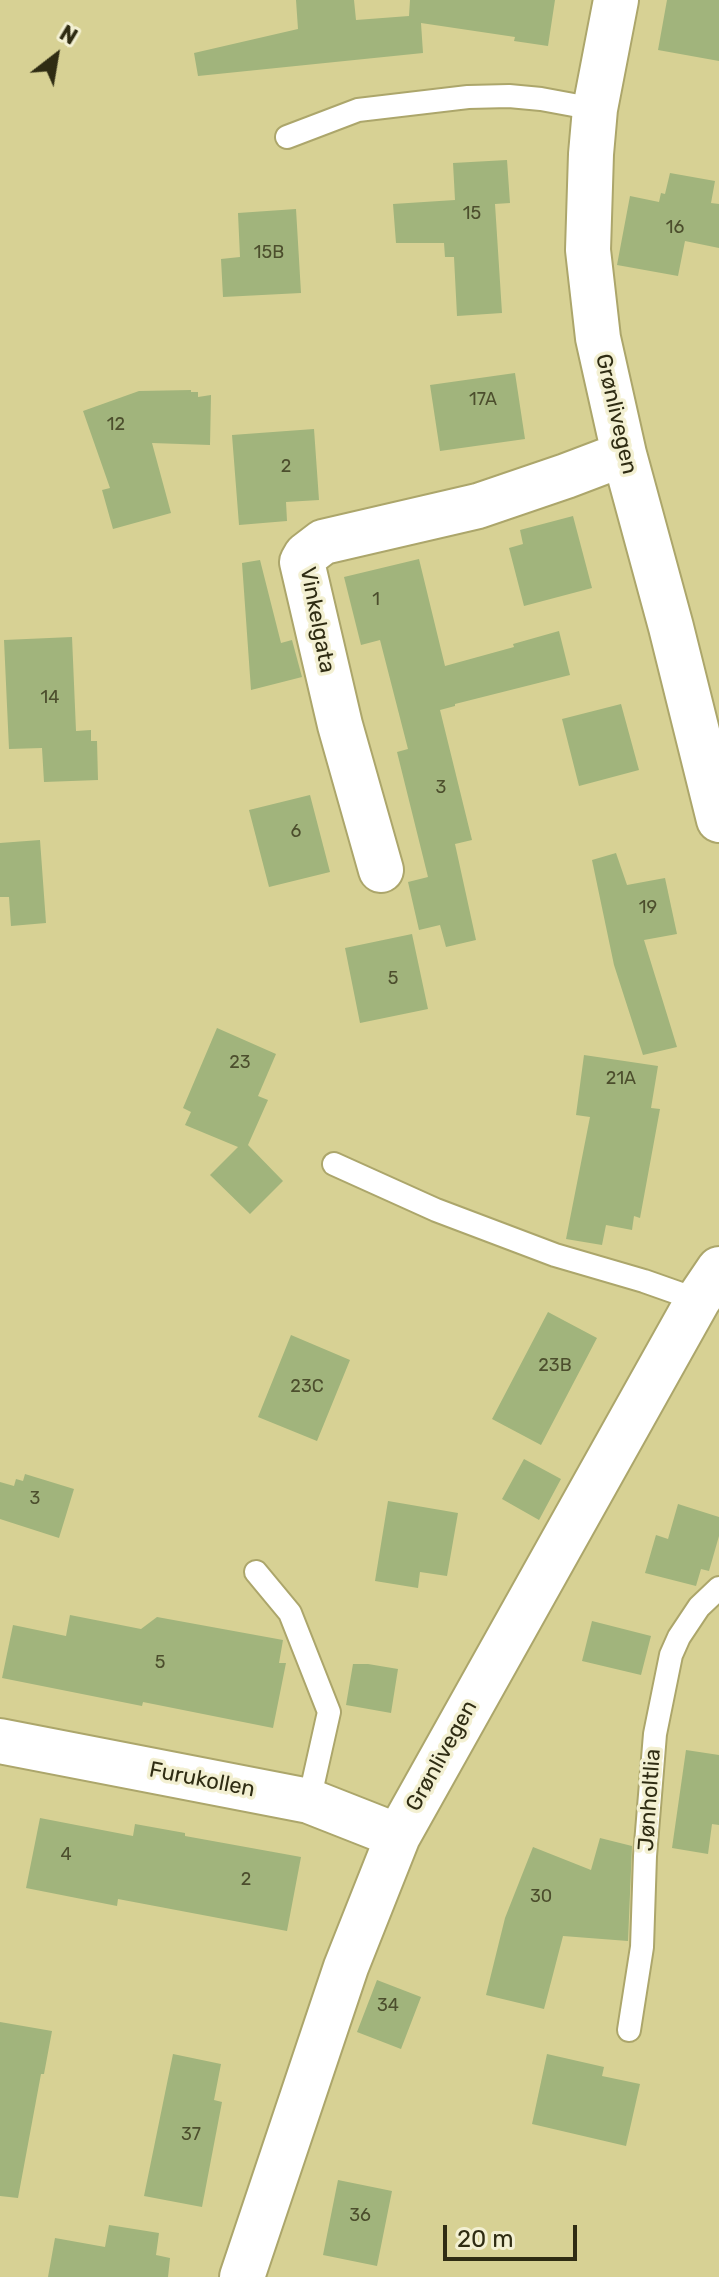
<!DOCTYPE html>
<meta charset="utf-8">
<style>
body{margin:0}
#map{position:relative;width:719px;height:2277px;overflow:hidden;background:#d7d194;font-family:Rubik,sans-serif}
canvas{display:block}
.north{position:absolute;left:16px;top:16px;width:80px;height:80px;-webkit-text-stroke:6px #f3f0d2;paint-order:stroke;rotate:31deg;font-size:22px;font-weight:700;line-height:32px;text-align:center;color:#2f2c13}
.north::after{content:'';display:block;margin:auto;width:28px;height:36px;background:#2f2c13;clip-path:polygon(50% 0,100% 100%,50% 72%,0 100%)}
.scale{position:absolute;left:443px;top:2225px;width:134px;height:36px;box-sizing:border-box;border:4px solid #2f2c13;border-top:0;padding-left:10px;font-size:24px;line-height:28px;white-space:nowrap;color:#2f2c13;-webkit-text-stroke:6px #f3f0d2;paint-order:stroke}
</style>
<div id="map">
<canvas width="719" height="2277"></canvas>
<div class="north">N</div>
<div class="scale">20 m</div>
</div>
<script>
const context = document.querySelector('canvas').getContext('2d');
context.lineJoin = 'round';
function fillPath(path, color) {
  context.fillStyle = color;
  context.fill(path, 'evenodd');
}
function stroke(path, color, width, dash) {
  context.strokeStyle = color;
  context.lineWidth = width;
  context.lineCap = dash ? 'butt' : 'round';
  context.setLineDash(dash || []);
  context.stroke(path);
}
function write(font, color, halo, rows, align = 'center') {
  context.font = font + ' Rubik,sans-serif';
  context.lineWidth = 7;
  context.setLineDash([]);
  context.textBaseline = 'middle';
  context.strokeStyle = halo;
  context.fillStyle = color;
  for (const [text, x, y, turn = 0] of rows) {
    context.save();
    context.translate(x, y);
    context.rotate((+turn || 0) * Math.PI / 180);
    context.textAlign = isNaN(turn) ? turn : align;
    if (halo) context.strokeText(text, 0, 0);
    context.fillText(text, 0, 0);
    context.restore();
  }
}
const building = new Path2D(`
 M296,0H354L356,20L409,16L410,0H555L548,46L514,41L515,37L421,23L423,53L198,76L194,53L298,29Z
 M667,0H719V61L658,50Z
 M507,160L510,203L495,204L502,313L457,316L454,257H445L444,243H396L393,204L455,200L453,163Z
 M670,173L715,181L711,203L719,204V248L685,241L678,276L617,265L630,196L659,202L661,193L665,194Z
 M296,209L301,293L223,297L221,259L240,257L238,213Z
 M515,373L525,439L440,451L430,385Z
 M191,390V392H198V397L211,395L210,445L152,443L171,513L113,529L102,490L110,488L83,411L139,391Z
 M314,429L319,500L286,502L287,521L239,525L232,435Z
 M573,516L592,588L524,606L509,548L523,544L520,530Z
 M419,559L445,666L514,647L513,644L559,631L570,675L455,704V706L440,710L472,840L455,844L476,940L446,947L440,925L419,930L408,882L428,877L397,752L408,749L380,640L361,645L344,577Z
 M260,560L281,643L292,640L302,677L251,690L242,563Z
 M72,637L76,731L91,730V741H97L98,780L44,782L42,748L9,749L4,640Z
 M621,704L639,770L579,786L562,719Z
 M310,795L330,872L269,887L249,810Z
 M40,840L46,923L11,926L9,897H0V843Z
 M616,853L627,885L665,878L677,934L644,940L677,1047L643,1055L614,965L592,860Z
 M412,934L428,1009L360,1023L345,948Z
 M217,1028L276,1054L258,1096L268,1100L248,1145L283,1181L250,1214L210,1175L238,1147L185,1125L191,1112L183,1108Z
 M584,1055L658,1066L651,1108L660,1109L640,1218L634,1216L632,1230L606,1225L602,1245L566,1239L590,1117L576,1115Z
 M548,1312L597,1338L541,1445L492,1419Z
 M291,1335L350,1360L317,1441L258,1417Z
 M524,1459L561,1479L539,1520L502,1499Z
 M25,1474L74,1489L59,1538L0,1519V1482L14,1486L16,1479L23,1481Z
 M388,1501L458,1513L447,1576L420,1572L418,1588L375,1581Z
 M678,1504L719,1517V1536L709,1571L701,1569L696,1586L645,1573L656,1535L668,1539Z
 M70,1615L141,1629L157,1617L283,1640L279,1663H286L273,1728L143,1702L142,1706L2,1678L13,1625L66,1636Z
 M592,1621L651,1636L641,1675L582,1661Z
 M353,1664H368L398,1669L391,1713L346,1705Z
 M686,1750L719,1755V1825L712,1824L708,1854L672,1848Z
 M40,1818L133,1836L135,1824L185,1833V1836L301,1857L287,1931L118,1899L117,1906L26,1888Z
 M600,1838L632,1846L628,1941L563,1936L544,2009L486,1995L505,1918L533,1847L591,1870Z
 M377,1980L421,1997L401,2049L357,2032Z
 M0,2022L52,2031L44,2074H41L18,2198L0,2196Z
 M173,2054L221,2064L214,2100L222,2102L202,2207L144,2196Z
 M547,2054L604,2067L602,2076L640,2084L626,2146L532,2124Z
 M338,2180L392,2191L377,2266L323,2255Z
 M109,2225L159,2233L156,2255L170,2258L168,2277H48L55,2238L105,2247Z`);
const service = new Path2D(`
 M287,137L358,110L468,97L509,96L541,99L595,109
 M334,1164L436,1210L555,1255L644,1281L698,1300
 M256,1572L290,1613L329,1712L309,1801
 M629,2030L642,1947L645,1856L655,1734L671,1655L679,1637L699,1607L719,1588`);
const minor = new Path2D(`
 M616,0L595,109L591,154L588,250L598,338L624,454L671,627L719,820
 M381,870L340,725L302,562L306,555L323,542L478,506L566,476L624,454
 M0,1741L309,1801L398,1836
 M242,2277L346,1967L398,1836L698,1300L719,1269`);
const numberNames = [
 ["15",472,214],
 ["16",675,228],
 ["15B",269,253],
 ["17A",483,400],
 ["12",116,425],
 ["2",286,467],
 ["1",376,600],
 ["14",50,698],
 ["3",441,788],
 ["6",296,832],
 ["19",648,908],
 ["5",393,979],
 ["23",240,1063],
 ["21A",621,1079],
 ["23B",555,1366],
 ["23C",307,1387],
 ["3",35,1499],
 ["5",160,1663],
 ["4",66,1855],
 ["2",246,1880],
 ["30",541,1897],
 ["34",388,2006],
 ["37",191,2135],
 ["36",360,2216]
];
const streetNames = [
 ["Grønlivegen",616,414,77],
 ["Vinkelgata",317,620,79],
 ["Grønlivegen",442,1756,-61],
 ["Furukollen",202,1780,11],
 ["Jønholtlia",650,1800,-86]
];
fillPath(building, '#a1b47c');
stroke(service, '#aca66b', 26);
stroke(minor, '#aca66b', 48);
stroke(service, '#fff', 22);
stroke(minor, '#fff', 44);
write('18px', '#4c4e2d', null, numberNames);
write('22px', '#2f2c13', '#f3f0d2', streetNames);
</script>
